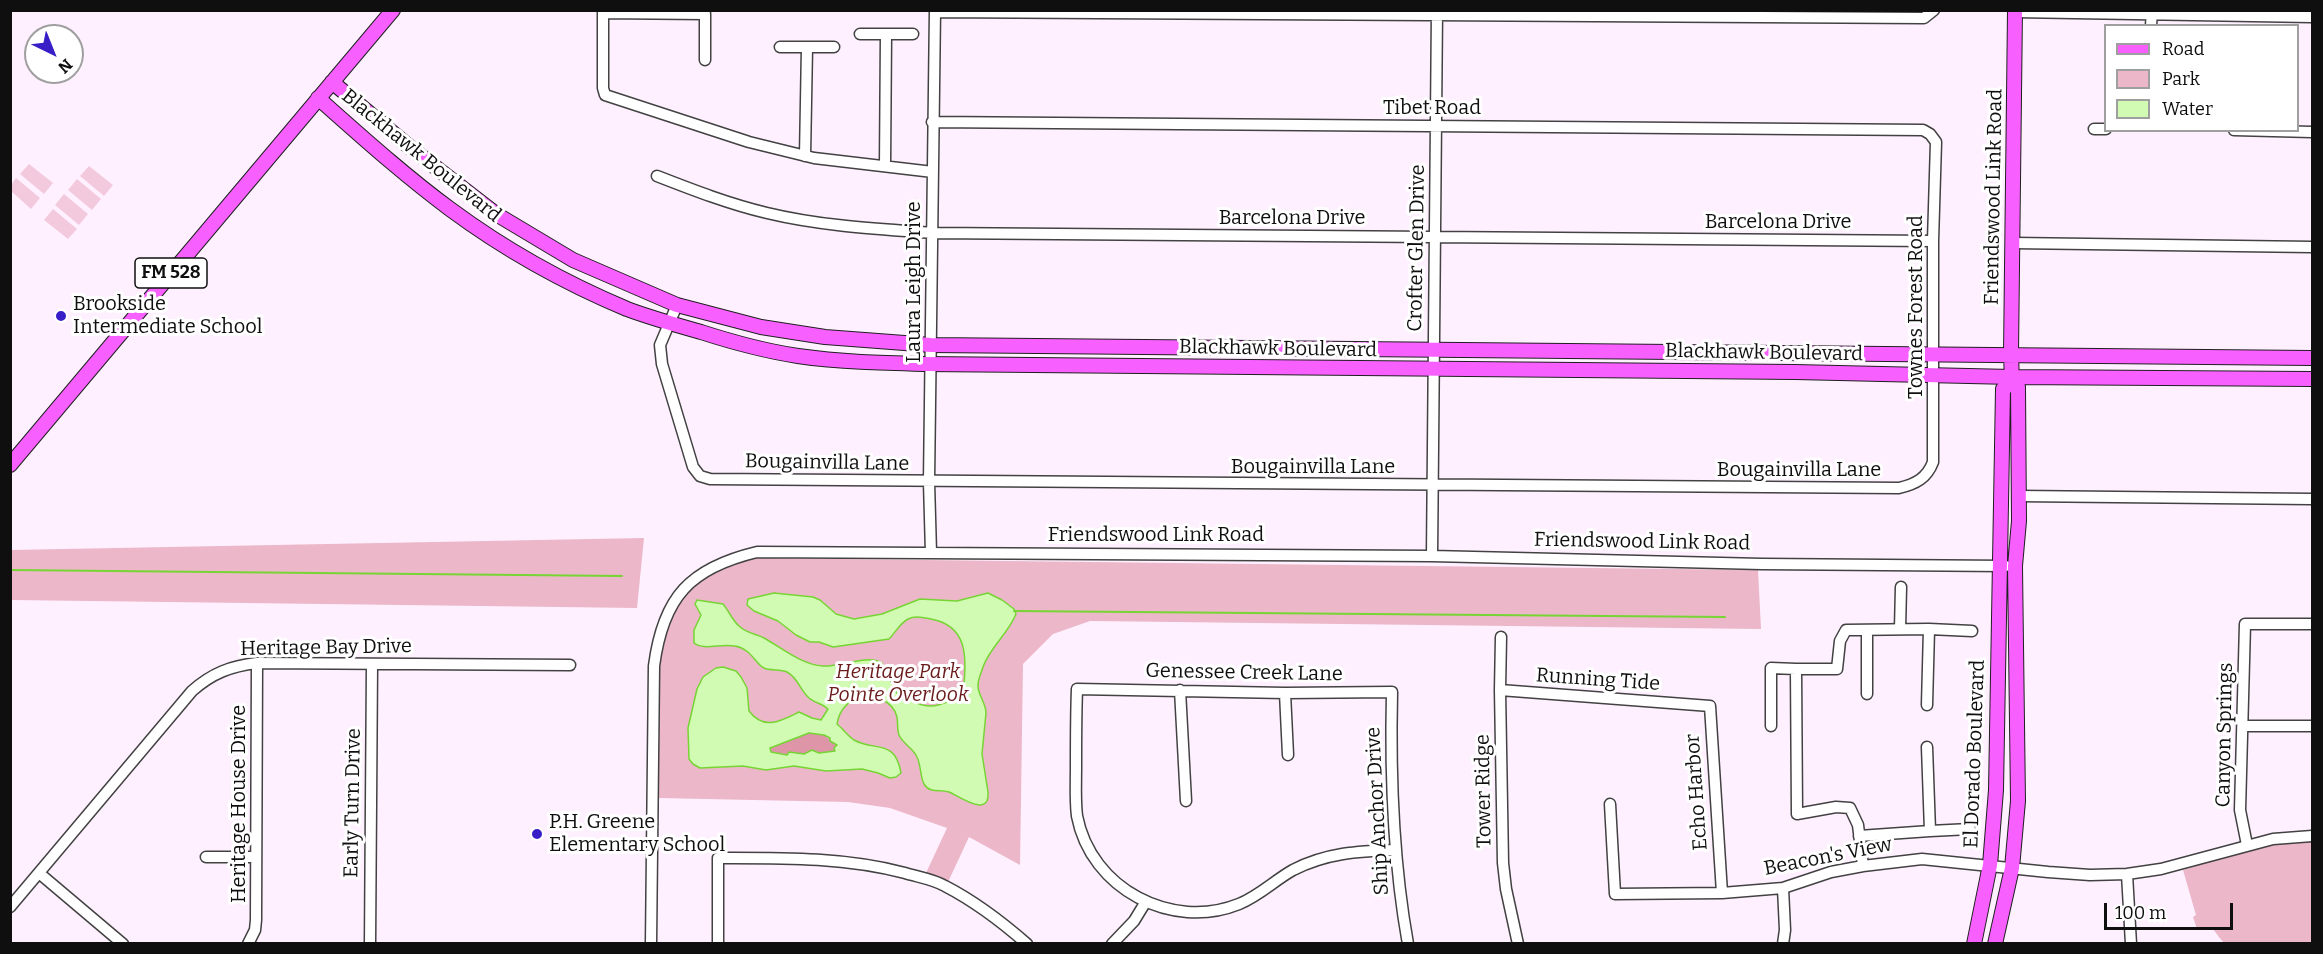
<!DOCTYPE html>
<style>
body{margin:0}
#map{position:relative;width:2323px;height:954px;overflow:hidden;background:#fff0ff;font-family:Bitter,serif}
canvas{display:block}
.frame{position:absolute;inset:0;border:12px solid #0f0f0f;pointer-events:none}
.legend{position:absolute;left:2104px;top:24px;width:195px;height:108px;box-sizing:border-box;background:#fff;border:2px solid #9f9f9f;margin:0;padding:8px 10px;list-style:none;font-size:18px;color:#0f0f0f}
.legend li{display:flex;align-items:center;gap:12px;height:30px}
.legend b{width:30px;border:2px solid #9f9f9f}
.north{position:absolute;left:24px;top:24px;width:60px;height:60px;box-sizing:border-box;background:#fff;border:2px solid #9f9f9f;border-radius:50%;rotate:137deg;font-size:16px;font-weight:700;line-height:24px;text-align:center;color:#0f0f0f}
.north::after{content:'';display:block;margin:auto;width:21px;height:27px;background:#371ec7;clip-path:polygon(50% 0,100% 100%,50% 72%,0 100%)}
.scale{position:absolute;left:2104px;top:903px;width:129px;height:27px;box-sizing:border-box;border:3px solid #0f0f0f;border-top:0;padding-left:8px;font-size:18px;line-height:21px;white-space:nowrap;color:#0f0f0f;-webkit-text-stroke:4px #fff;paint-order:stroke}
</style>
<div id="map">
<canvas width="2323" height="954"></canvas>
<div class="frame"></div>
<ul class="legend">
<li><b style="height:8px;background:#f760ff"></b>Road</li>
<li><b style="height:16px;background:#ecb7c8"></b>Park</li>
<li><b style="height:16px;background:#d1fab2"></b>Water</li>
</ul>
<div class="north">N</div>
<div class="scale">100 m</div>
</div>
<script>
const context = document.querySelector('canvas').getContext('2d');
context.lineJoin = 'round';
function fillPath(path, color) {
  context.fillStyle = color;
  context.fill(path, 'evenodd');
}
function stroke(path, color, width, dash) {
  context.strokeStyle = color;
  context.lineWidth = width;
  context.lineCap = dash ? 'butt' : 'round';
  context.setLineDash(dash || []);
  context.stroke(path);
}
function write(font, color, halo, rows, align = 'center') {
  context.font = font + ' Bitter,serif';
  context.lineWidth = 6;
  context.setLineDash([]);
  context.textBaseline = 'middle';
  context.strokeStyle = halo;
  context.fillStyle = color;
  for (const [text, x, y, turn = 0] of rows) {
    context.save();
    context.translate(x, y);
    context.rotate((+turn || 0) * Math.PI / 180);
    context.textAlign = isNaN(turn) ? turn : align;
    if (halo) context.strokeText(text, 0, 0);
    context.fillText(text, 0, 0);
    context.restore();
  }
}
const green = new Path2D(`
 M644,538L637,608L11,600V550Z
 M757,558L1758,570L1761,629L1090,621L1053,634L1023,664L1020,865L969,837L948,882L926,873L947,828L890,808L848,802L658,798C659,769 659,740 659,710C660,692 658,672 661,655C669,602 704,565 757,558Z
 M2312,840V943H2225C2214,935 2217,923 2197,929L2193,917L2196,915L2183,870C2225,857 2268,842 2312,840Z`);
const forest = new Path2D(`
 M809,732C828,734 824,737 837,745L835,751L819,753L813,750C799,758 785,752 771,753L770,748Z`);
const pitch = new Path2D(`
 M29,164L53,183L44,194L20,174Z
 M89,166L113,185L104,196L80,176Z
 M16,178L40,198L31,209L11,191V185Z
 M77,179L101,199L92,210L68,190Z
 M64,194L88,214L79,225L55,205Z
 M53,209L77,229L68,239L44,220Z`);
const water = new Path2D(`
 M774,593L813,597L820,600L836,614L854,619L882,614L920,599L957,601L988,593L1002,600L1014,609L1016,614C1008,634 990,647 983,667C981,674 978,678 978,686C978,695 986,703 986,713L982,754L988,792C990,819 959,796 949,792C940,789 930,794 924,784C920,776 921,765 917,757C913,748 903,744 899,735C897,729 898,723 897,717C893,700 870,692 855,699C845,704 839,712 837,724C843,729 848,736 854,740C875,752 895,738 901,773L896,777L890,778L878,773L862,769L826,771L794,766L766,770L743,766L700,768L693,764L689,759L688,728L697,689L703,677L716,668L723,667L736,671L741,677L747,688L749,711C764,731 781,721 799,712L812,718L821,720L828,709C822,703 818,704 812,700C801,694 799,678 787,672C780,669 770,671 764,668C755,664 752,649 735,646C721,643 704,651 694,643V630L701,615L695,604L697,600L723,604C729,611 732,620 739,626C746,633 756,634 764,638C782,648 802,665 823,666C842,667 866,654 882,663L896,692L906,703L911,699C925,712 954,706 959,687L964,686C966,656 968,626 931,619C923,618 916,615 908,619C899,624 896,632 889,639L833,647L819,642H810L796,635L778,621L754,611L747,605L748,599ZM809,733L824,735L830,738V741L837,745L834,748L835,751L819,753L812,750L804,754L789,752L787,755L771,752L770,748Z`);
const stream = new Path2D(`
 M10,570L622,576
 M1014,611L1725,617`);
const minor = new Path2D(`
 M603,10V88L605,95L749,142L814,158L933,172
 M935,12L1924,18L1934,10
 M2015,12L2312,17
 M603,13L705,14V60
 M2151,26L2152,10
 M860,34H886
 M780,47H807
 M2094,129H2106
 M2234,130L2312,132
 M805,156L807,47H834
 M885,166L886,34H913
 M657,176C693,190 729,204 767,213C821,226 877,229 933,233L1933,241
 M2013,243L2312,247
 M677,305L660,345L662,364L693,467L700,476L710,479L1899,488C1916,484 1927,478 1933,462V241L1936,142L1930,134L1923,130L932,122
 M2018,496L2312,499
 M931,553L929,482L935,10
 M1432,556L1437,10
 M1900,629L1901,587
 M1867,630V694
 M1501,637L1500,690L1503,863L1506,889L1518,944
 M1180,690L1186,801
 M1500,690L1710,706L1722,893
 M1285,693L1288,755
 M1927,705L1929,629L1972,631
 M1771,726V668L1796,669
 M2243,726H2312
 M1610,804L1615,894L1722,893L1783,888L1831,872L1863,866L1922,859L2048,872L2090,875L2127,874L2161,869L2273,839L2312,836
 M1930,831L1970,829
 M1859,836L1930,831L1927,747
 M2247,845L2240,810L2245,624H2312
 M1395,850C1358,851 1326,853 1293,870C1275,880 1259,896 1239,904C1172,931 1091,889 1077,816C1075,800 1076,783 1076,767C1076,741 1076,715 1077,689L1285,693L1392,692C1390,776 1393,861 1408,944
 M206,857H256
 M1863,866L1858,825L1850,808L1836,807L1797,814L1796,669H1837L1840,641L1846,630L1929,629
 M39,873L123,944
 M2127,874L2131,944
 M10,907L192,691C212,673 231,666 257,663L570,665
 M248,944L255,930L256,920L257,663
 M370,944L372,664
 M651,944L654,666C663,597 690,568 757,552L1432,556L1762,564L2006,566
 M718,944V858C782,858 844,857 905,873C918,877 933,879 945,886C974,901 1002,922 1027,944
 M1112,944L1134,921L1145,903
 M1783,944L1785,930L1783,888`);
const major = new Path2D(`
 M332,82L412,149L496,214L573,260L677,305L761,327L825,337L931,345L2312,358
 M318,98C361,136 404,175 450,209C504,249 565,283 627,309C651,318 676,325 701,332C732,342 765,351 798,356C840,362 882,363 924,364L1795,372L2012,377L2312,379
 M10,465L393,10
 M1974,944L1990,865L1996,790L2003,389L2012,383V377
 M1995,944L2012,868L2018,801L2015,566L2019,521L2018,387L2012,383L2011,353L2015,10`);
const markers = [
 [61,316,6,"#371ec7"],
 [537,834,6,"#371ec7"]
];
const shields = [
 [171,273,72]
];
const shieldNames = [
 ["FM 528",171,273]
];
const streetNames = [
 ["Tibet Road",1432,108],
 ["Blackhawk Boulevard",421,156,39],
 ["Friendswood Link Road",1994,197,-89],
 ["Barcelona Drive",1292,218],
 ["Barcelona Drive",1778,222],
 ["Crofter Glen Drive",1417,248,-89],
 ["Laura Leigh Drive",914,282,-90],
 ["Townes Forest Road",1916,307,-90],
 ["Blackhawk Boulevard",1278,349,1],
 ["Blackhawk Boulevard",1764,353,1],
 ["Bougainvilla Lane",827,463,1],
 ["Bougainvilla Lane",1313,467],
 ["Bougainvilla Lane",1799,470],
 ["Friendswood Link Road",1156,535],
 ["Friendswood Link Road",1642,542,1],
 ["Heritage Bay Drive",326,648,-1],
 ["Genessee Creek Lane",1244,673,1],
 ["Running Tide",1598,680,4],
 ["Canyon Springs",2225,735,-89],
 ["El Dorado Boulevard",1975,754,-88],
 ["Tower Ridge",1484,791,-91],
 ["Echo Harbor",1697,792,-94],
 ["Early Turn Drive",353,803,-89],
 ["Heritage House Drive",239,804,-90],
 ["Ship Anchor Drive",1378,811,-93],
 ["Beacon's View",1828,857,-11]
];
const poiNames = [
 ["Brookside",73,304],
 ["Intermediate School",73,327],
 ["P.H. Greene",549,822],
 ["Elementary School",549,845]
];
const parkNames = [
 ["Heritage Park",898,672],
 ["Pointe Overlook",898,695]
];
fillPath(green, '#ecb7c8');
fillPath(forest, '#de95a8');
fillPath(pitch, '#f3cadd');
fillPath(water, '#d1fab2');
stroke(water, '#76d534', 1.5);
stroke(stream, '#76d534', 2);
stroke(minor, '#424242', 13);
stroke(major, '#202020', 16);
stroke(minor, '#fff', 10);
stroke(major, '#f760ff', 14);
for (const [x, y, r, color] of markers) {
  const dot = new Path2D();
  dot.arc(x, y, r, 0, 2 * Math.PI);
  context.fillStyle = color;
  context.fill(dot);
  stroke(dot, '#fff', 2);
}
for (const [x, y, w] of shields) {
  const box = new Path2D();
  box.roundRect(x - w / 2, y - 15, w, 30, 4.5);
  context.fillStyle = '#fff';
  context.fill(box);
  stroke(box, '#0f0f0f', 1.5);
}
write('bold 18px', '#0f0f0f', null, shieldNames);
write('20px', '#0f0f0f', '#fff', streetNames);
write('20px', '#0f0f0f', '#fff', poiNames, 'left');
write('italic 20px', '#6b1b1c', '#fff', parkNames);
</script>
